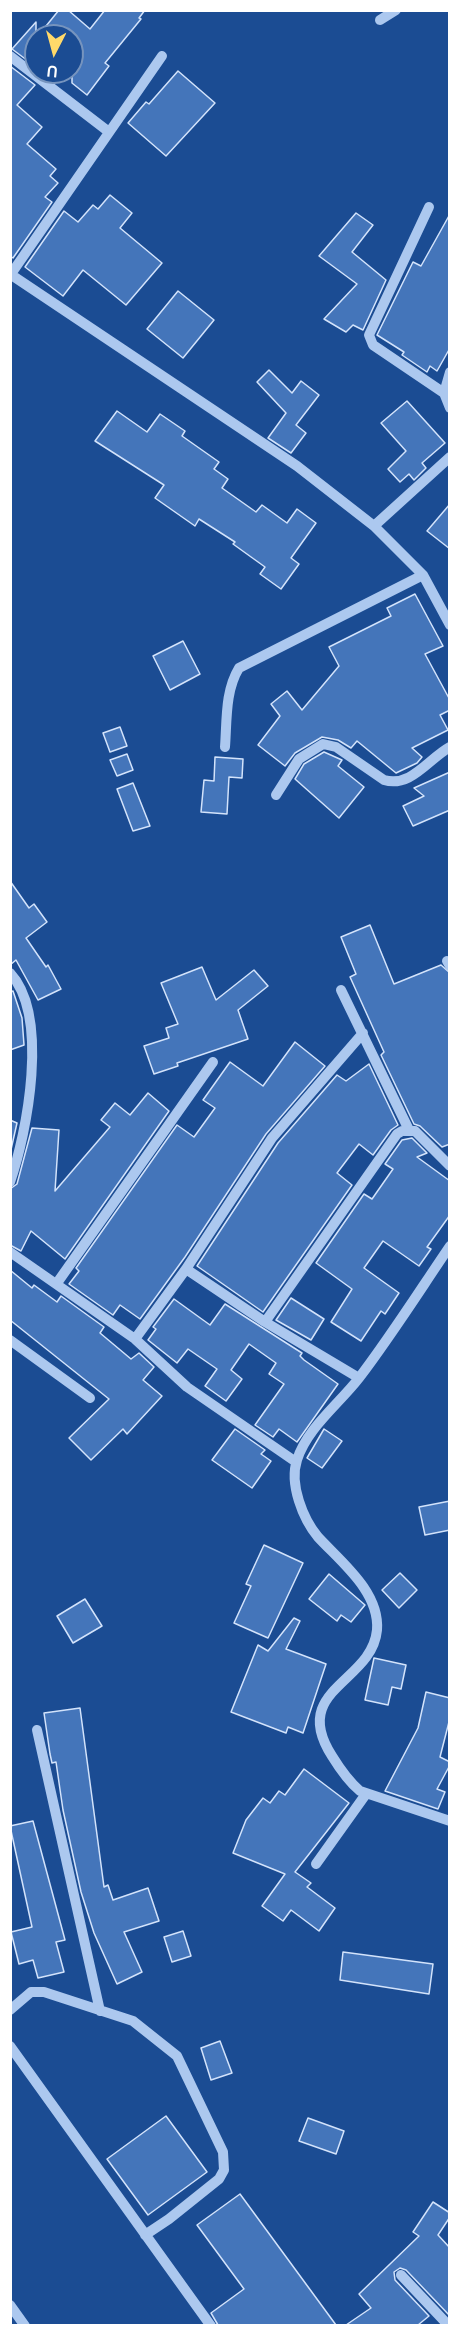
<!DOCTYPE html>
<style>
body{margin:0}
#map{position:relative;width:460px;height:2336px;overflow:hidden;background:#1b4c93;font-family:Overpass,sans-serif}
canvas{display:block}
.frame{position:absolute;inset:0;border:12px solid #fff;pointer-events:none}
.north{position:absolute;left:24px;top:24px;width:60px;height:60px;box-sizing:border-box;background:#1b4c93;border:2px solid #7694be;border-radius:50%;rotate:186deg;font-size:16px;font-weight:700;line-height:24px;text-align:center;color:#fff}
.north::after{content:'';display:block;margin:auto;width:21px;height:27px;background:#ffd96a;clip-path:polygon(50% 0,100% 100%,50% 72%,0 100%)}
</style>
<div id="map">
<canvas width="460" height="2336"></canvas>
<div class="frame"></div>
<div class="north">U</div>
</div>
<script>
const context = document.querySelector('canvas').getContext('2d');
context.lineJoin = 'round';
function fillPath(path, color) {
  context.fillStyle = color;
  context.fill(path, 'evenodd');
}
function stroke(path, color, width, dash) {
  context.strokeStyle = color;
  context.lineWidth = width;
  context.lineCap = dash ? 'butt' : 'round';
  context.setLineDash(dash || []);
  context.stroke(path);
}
const building = new Path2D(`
 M59,10H68L90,29L105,10H145L139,18L141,19L105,63L109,66L87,95L72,83V36H38Z
 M36,22V67L12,49Z
 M10,66L35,85L17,105L42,127L27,144L56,169L50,176L58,183L45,197L52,202L13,258L10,256Z
 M178,71L215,103L166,156L128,123L146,102L149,104Z
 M110,195L132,213L120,228L162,263L126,305L83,270L63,296L25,267L64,211L78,222L93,205L98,209Z
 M356,213L373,225L352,252L386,280L363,330L353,325L346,332L324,319L357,284L319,256Z
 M450,214V348L437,371L430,366L427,372L402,355L404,352L377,335L413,262L421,266Z
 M178,291L214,320L183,358L147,329Z
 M269,370L292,393L301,381L319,395L296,425L306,433L291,453L268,438L286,413L257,382Z
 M407,401L445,443L422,463L426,468L414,480L409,474L400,482L388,469L406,451L381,423Z
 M117,411L147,432L160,414L185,431L182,436L219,462L214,469L228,479L222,488L256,512L262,505L287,523L297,509L316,523L291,558L299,564L281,589L260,574L265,567L233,544L235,542L199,519L195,526L155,498L164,485L95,441Z
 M450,504V549L427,531Z
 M415,594L443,646L425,654L450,700V710L440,715L448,730L412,748L422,757L417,763L396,773L357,741L351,748L338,740L322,737L295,753L285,766L258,745L280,716L271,704L287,691L302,710L339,666L329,647L391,616L387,608Z
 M183,641L200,674L170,690L153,656Z
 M120,727L127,746L110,752L103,733Z
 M324,752L342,760L338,766L364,787L339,818L295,779L304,764Z
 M127,754L133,770L117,776L110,760Z
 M215,757L243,759L242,778L229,777L227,814L201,812L204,780L214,781Z
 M450,772V810L413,826L403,806L424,796L414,788Z
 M133,783L150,826L133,831L117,789Z
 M10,881L29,908L34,904L47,922L26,938L46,967L48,965L61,989L38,1000L16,960L10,965Z
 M370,925L394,984L441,965L450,973V1144L442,1147L420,1126L414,1124L381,1055L384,1052L350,977L356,974L341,937Z
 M202,967L216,1000L254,970L268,986L238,1010L248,1039L177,1063L178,1066L154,1074L144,1046L169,1038L166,1028L178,1024L161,983Z
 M13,991L22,1018L24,1045L10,1050V992Z
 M295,1042L325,1066L266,1134L185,1257L140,1319L120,1305L113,1315L69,1284L79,1271L76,1268L177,1125L194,1137L215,1108L203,1100L230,1062L263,1086Z
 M369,1064L398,1125L391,1130L373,1155L359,1144L337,1173L352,1185L263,1312L197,1266L278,1143L337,1075L346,1081Z
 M148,1093L169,1111L65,1259L31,1231L21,1251L10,1245V1189L17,1184L32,1128L59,1130L55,1191L110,1127L101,1120L115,1103L130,1115Z
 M10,1120L17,1123L10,1154Z
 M412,1138L427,1153L417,1157L450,1181V1215L427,1247L431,1249L419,1266L383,1241L364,1268L399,1293L385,1314L381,1311L361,1341L331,1322L352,1289L316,1263L364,1194L372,1199L393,1169L385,1164L402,1140Z
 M10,1270L32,1288L34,1285L57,1302L61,1296L104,1327L100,1333L131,1359L139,1353L154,1367L143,1380L162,1396L127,1434L123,1429L91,1460L69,1438L109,1399L10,1320Z
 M291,1298L324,1319L311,1340L276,1320Z
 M174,1299L210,1325L225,1304L302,1353L300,1356L304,1360L338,1384L297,1442L279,1429L273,1437L255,1425L284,1384L269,1374L276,1363L249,1344L231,1370L242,1379L226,1401L205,1386L217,1369L188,1349L177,1363L148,1340L156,1329L153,1327Z
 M235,1429L265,1450L261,1454L271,1461L252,1488L212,1460Z
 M324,1429L342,1441L322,1468L307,1458Z
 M450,1501V1530L425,1535L419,1507Z
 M264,1545L303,1563L268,1638L234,1623L251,1586L246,1584Z
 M400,1573L417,1590L399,1608L382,1590Z
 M329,1574L365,1605L351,1622L341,1615L337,1621L309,1599Z
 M85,1599L102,1626L73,1643L57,1616Z
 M294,1618L300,1621L286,1649L326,1664L303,1733L288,1727L286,1733L231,1712L258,1645L268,1651Z
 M374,1658L406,1665L401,1689L392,1687L388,1705L365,1700Z
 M426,1692L450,1698V1718L440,1757L450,1762V1765L437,1789L445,1792L438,1809L385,1791L418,1728Z
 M80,1708L104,1887L108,1885L113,1900L148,1888L159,1921L124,1932L142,1972L117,1984L94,1933L81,1892L63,1810L56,1762L52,1763L50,1754L44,1713Z
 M304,1769L349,1803L295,1872L311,1883L307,1887L335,1908L319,1931L291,1910L283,1921L262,1906L285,1874L233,1853L246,1820L263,1798L270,1803L279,1791L285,1795Z
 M33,1821L65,1940L56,1942L64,1972L38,1978L33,1960L19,1964L11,1932L32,1927L10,1826Z
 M183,1931L191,1956L172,1962L164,1937Z
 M343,1952L433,1964L429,1994L340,1980Z
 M220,2041L232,2073L211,2080L201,2048Z
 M166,2116L207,2172L148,2215L107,2159Z
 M308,2118L344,2131L336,2154L299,2141Z
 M240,2194L336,2325H218L211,2313L244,2289L197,2225Z
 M433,2202L450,2213V2217L438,2235L450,2248V2316L406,2270L400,2268L394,2272L395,2280L429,2316L418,2325H346L371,2308L359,2294L419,2236L413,2232Z`);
const minor = new Path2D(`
 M380,20L396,10
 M10,56L109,132
 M429,207L369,335L373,345L444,393
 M10,274L297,466L374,526L423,575L450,625
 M11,274L162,56
 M450,372L444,393L450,408
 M374,526L450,457
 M225,747C227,720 225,691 239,668L423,575
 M276,795L299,759L323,744L336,747L384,780C411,788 428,759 450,747
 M447,961L450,966
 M10,973C50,1016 27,1133 10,1182
 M341,990L409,1130
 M450,1246C420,1290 391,1336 359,1378C339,1404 307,1428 297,1460C289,1484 303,1519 318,1537C341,1562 380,1592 377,1630C372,1683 289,1689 332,1756C340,1769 348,1781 360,1791L450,1821
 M10,1252L135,1339L187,1387L296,1462
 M186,1269L265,1322L359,1378
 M57,1283L213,1062
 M265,1322L397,1134L402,1131H415L450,1166
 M135,1339L186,1269L272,1138L363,1033
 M10,1340L90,1398
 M37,1730L100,2011
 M316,1864L366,1794
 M10,2010L31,1992H44L133,2021L177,2056L223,2152L224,2170L219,2179L169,2219L145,2235
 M10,2046L211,2326
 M401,2275L449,2326
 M10,2305L25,2326`);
fillPath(building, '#4475ba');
stroke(building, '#d3e3fb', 1.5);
stroke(minor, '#acc8ef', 10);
</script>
